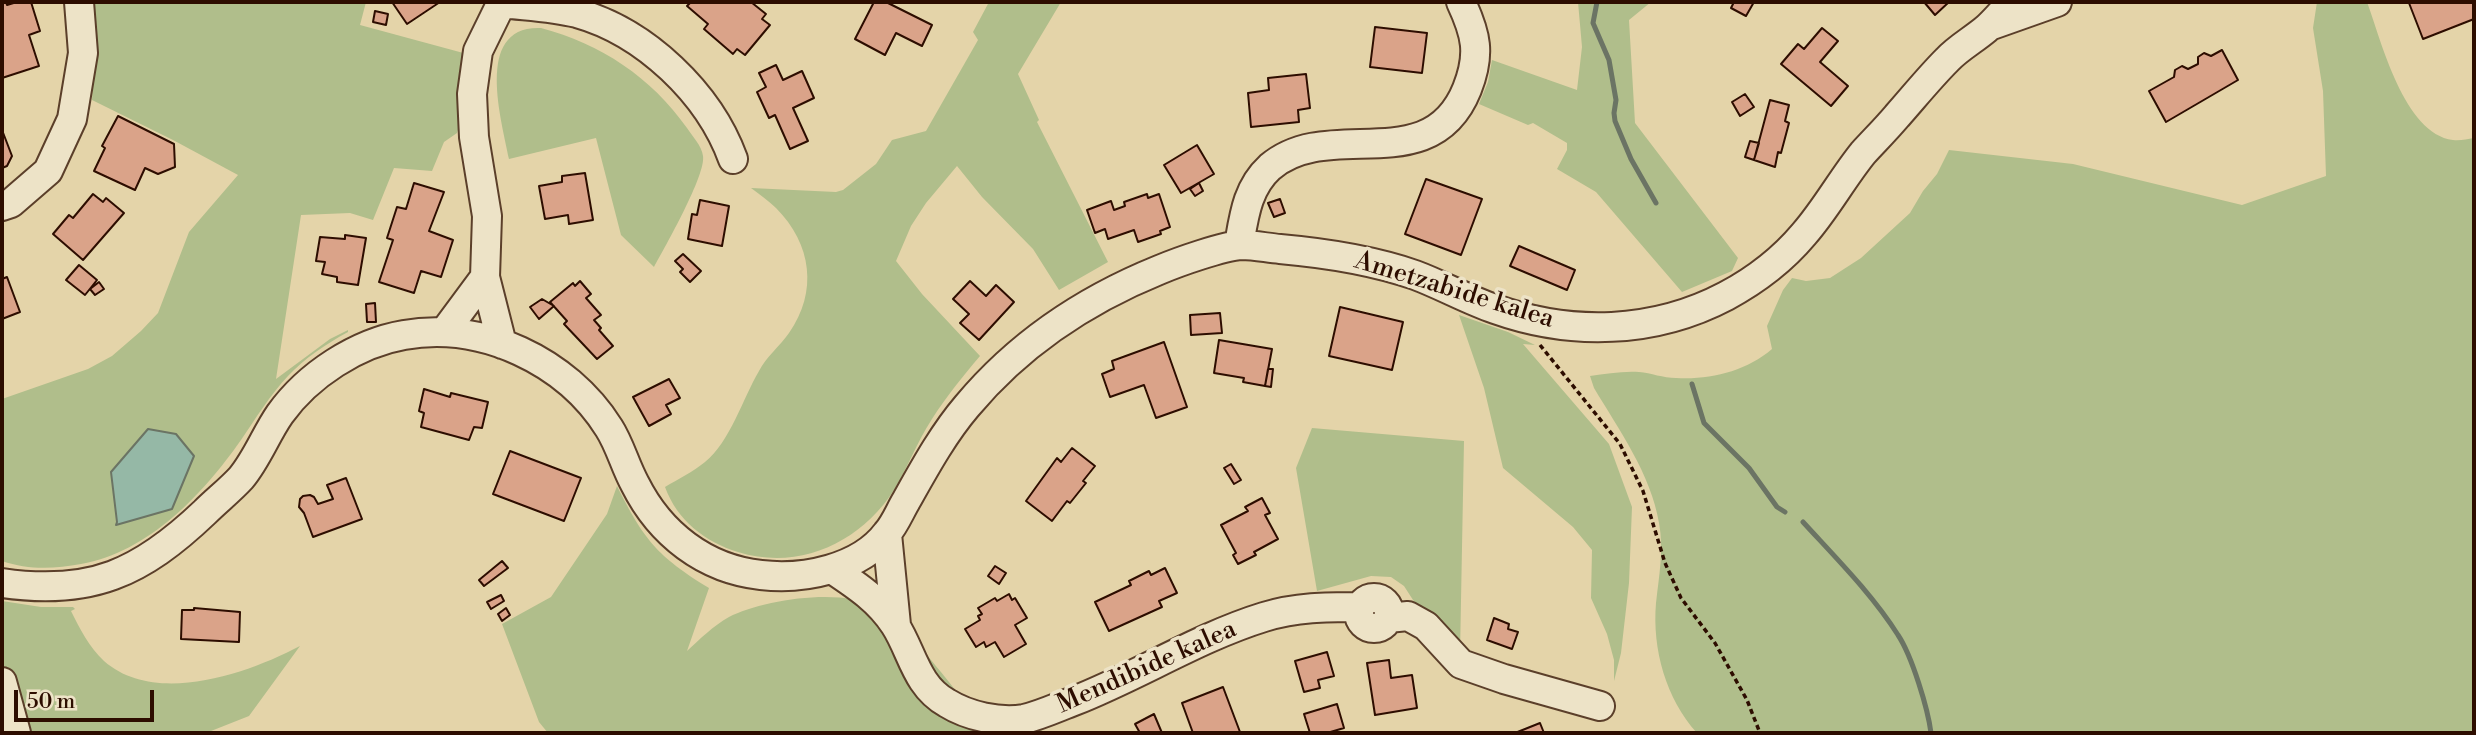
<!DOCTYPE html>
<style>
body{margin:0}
#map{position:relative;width:2476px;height:735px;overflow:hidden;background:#e4d4a9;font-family:"Libre Bodoni",serif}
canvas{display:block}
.frame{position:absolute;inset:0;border:4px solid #2d0d00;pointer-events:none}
.scale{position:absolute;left:14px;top:690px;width:140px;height:32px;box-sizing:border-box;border:4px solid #2d0d00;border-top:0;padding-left:9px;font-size:21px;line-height:24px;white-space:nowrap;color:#2d0d00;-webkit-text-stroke:5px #ede3c7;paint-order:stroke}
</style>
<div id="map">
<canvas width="2476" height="735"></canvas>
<div class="frame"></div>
<div class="scale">50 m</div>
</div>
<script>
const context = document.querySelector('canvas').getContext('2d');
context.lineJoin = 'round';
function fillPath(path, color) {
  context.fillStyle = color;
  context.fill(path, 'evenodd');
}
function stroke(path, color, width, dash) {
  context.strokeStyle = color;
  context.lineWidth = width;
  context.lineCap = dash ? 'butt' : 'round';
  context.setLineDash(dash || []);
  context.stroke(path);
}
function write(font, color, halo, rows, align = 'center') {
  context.font = font + ' "Libre Bodoni",serif';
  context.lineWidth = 7;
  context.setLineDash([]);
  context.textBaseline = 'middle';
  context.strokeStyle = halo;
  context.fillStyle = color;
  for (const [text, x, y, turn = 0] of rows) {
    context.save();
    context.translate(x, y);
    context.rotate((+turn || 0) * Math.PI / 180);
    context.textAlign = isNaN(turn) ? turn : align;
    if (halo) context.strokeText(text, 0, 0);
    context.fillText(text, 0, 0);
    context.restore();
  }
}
const green = new Path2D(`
 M91,2H366L360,25L467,54L464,111L457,133L444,142L432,171L394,168L373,220L350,213L301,215L276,379L330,339L348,330V332C326,344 305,358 288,376C270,395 256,418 241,440C203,494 149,552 81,564C54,569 28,570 2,561V399L88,369L112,356L141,331L158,313L189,232L238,175L173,140L92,100L95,44Z
 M989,2H1061L1018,74L1039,120L1037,122L1108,262L1059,290L1033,249L982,197L957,166L926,203L911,226L896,261L922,294L980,356C963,376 946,397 932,419C917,442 908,467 894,490C860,543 799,571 738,552C705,542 677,520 665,487C678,479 693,472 705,462C730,442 743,398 759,371C766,357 780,346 789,333C818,292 812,244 776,208C769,201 760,195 751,188L836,192L843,190L876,164L892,140L926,131L978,40L973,32Z
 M1578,2H1651L1629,20L1635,123L1738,258L1732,271L1682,292L1596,192L1557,169L1567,150V143L1533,123L1528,125L1479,104L1488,82L1492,60L1577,90L1582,47Z
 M2317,2H2367C2381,40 2404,134 2453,140C2460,141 2467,139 2474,138V733H1697C1666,699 1652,649 1656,603C1659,576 1664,550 1659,523C1651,474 1619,430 1594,388L1590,376C1606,374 1622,371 1639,372C1651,373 1663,378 1676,378C1711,380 1746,371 1772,349L1767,326L1783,290L1792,278L1806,281L1830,278L1861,258L1910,213L1923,191L1937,174L1949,150L2073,164L2242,205L2326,176L2323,91L2313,28Z
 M541,28C601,44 651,77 687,128C692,136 702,146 703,156C706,175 665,247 654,267L621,235L596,138L509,159C502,121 473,25 541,28Z
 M1459,315L1508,332L1535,345L1523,344L1609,444L1632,507L1629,583L1621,653L1614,681V660L1607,634L1591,598L1592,550L1573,527L1503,468L1484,388Z
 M1312,428L1464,441L1460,654L1424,617L1404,586L1391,577L1371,576L1317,591L1296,468Z
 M617,486C644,540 657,556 709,588L687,651C700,639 713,626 729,617C760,600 843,587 874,607C915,633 938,671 970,707L1030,710L1043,733H548L539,722L502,624L551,597L607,514Z
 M2,601L41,607H73L75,609L71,611C80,629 89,647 104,661C155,706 247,674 300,646L249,716L206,733H19L2,662Z`);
const water = new Path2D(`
 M148,429L176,434L194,456L172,509L116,525L117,522L111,472Z`);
const stream = new Path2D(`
 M1597,2L1593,23L1609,60L1616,100L1614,113L1615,121L1631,159L1656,203
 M1692,384L1704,423L1749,468L1777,507L1785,512
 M1803,522C1836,558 1872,594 1898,635C1912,656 1928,709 1931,733`);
const building = new Path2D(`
 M2,2H6L7,5L17,2H31L40,31L29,35L39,66L2,78Z
 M392,2H440L407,24Z
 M691,2H751L766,14L762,19L770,25L745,55L737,49L733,54L704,29L708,24L687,6Z
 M874,2H886L932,25L922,46L896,33L885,55L855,39Z
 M1734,2H1754L1746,16L1731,8Z
 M1924,2H1949L1935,15Z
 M2411,2H2474V19L2423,39L2409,3Z
 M375,11L388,14L386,25L373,22Z
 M1375,27L1427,33L1422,73L1370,67Z
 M1822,28L1838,41L1820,62L1848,86L1831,106L1781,64L1798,44L1804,49Z
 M2222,50L2238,80L2166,122L2149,91L2174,77L2175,70L2182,66L2188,69L2198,64V57L2204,53L2211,56Z
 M776,65L783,80L802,71L814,98L793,108L808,141L790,149L775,115L769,118L757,92L766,87L759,73Z
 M1306,74L1310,108L1298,110L1299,122L1251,127L1248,93L1269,90L1268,78Z
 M1745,94L1754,107L1740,116L1732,102Z
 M1770,100L1789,105L1785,121L1789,123L1781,153L1778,152L1775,167L1754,160Z
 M118,116L174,144L175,167L158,174L145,168L135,190L94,171L105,148L102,146Z
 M2,130L12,156L7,166L2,168Z
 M1750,141L1759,143L1754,160L1745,157Z
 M1197,145L1214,174L1181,193L1164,165Z
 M585,173L593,220L569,224L568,215L545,219L539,186L562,182V176Z
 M1426,179L1482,199L1461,255L1405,234Z
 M414,183L444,192L429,231L453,240L441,277L421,271L414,293L379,282L393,240L387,238L397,207L406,209Z
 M1199,183L1203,191L1195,196L1190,189Z
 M93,194L103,202L106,198L124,213L83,260L53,234L69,215L73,218Z
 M1147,194L1148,198L1159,194L1170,227L1160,231L1161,234L1138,242L1134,230L1108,239L1105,229L1095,233L1087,210L1111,201L1114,210L1125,206L1124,202Z
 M1280,199L1285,213L1274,217L1268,203Z
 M700,200L729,206L722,246L688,239L692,214L697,215Z
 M345,235L366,238L358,285L337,282V277L322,274L325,262L316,261L320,237L345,239Z
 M1519,246L1575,270L1567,290L1510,266Z
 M683,254L701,271L690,282L680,272L683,269L675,261Z
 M79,265L97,280L85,295L66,280Z
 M7,277L20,312L2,319V279Z
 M580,281L591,294L586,298L601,315L594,320L601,328L599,330L613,346L597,359L564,324L567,321L550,302L573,283L575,286Z
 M970,281L986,296L996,285L1014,302L979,340L960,323L969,314L953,299Z
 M99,282L104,289L95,295L90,289Z
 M542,299L554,306L539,319L530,307Z
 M375,303L376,322H367L366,304Z
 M1340,307L1403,322L1392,370L1329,356Z
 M1220,313L1222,333L1191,335L1190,315Z
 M1219,340L1272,349L1265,386L1243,382L1244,378L1214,373Z
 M1164,342L1187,407L1156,418L1144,385L1110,397L1102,374L1114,369L1112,361Z
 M1268,369H1273L1271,387L1265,386Z
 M669,379L680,398L666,405L671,414L649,426L633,397Z
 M424,389L450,397L451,393L488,402L482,428L474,427L469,440L421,427L424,413L419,411Z
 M1072,448L1095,466L1083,481L1086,483L1070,503L1067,501L1052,521L1026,501L1057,458L1061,462Z
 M510,451L581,478L564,521L493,494Z
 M1231,464L1241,480L1234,484L1224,468Z
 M346,478L362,519L313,537L304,513L299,507L300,499L303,496L310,495L314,497L318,504L333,499L327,485Z
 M1262,498L1270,513L1265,515L1278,539L1254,552L1256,555L1238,564L1233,555L1236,553L1221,525L1248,511L1245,507Z
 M502,561L508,568L484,586L479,580Z
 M995,566L1006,573L999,584L988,576Z
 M1165,568L1177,593L1159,601L1162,607L1109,631L1095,602L1131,585L1129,581L1149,571L1151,575Z
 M1009,594L1012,600L1015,598L1027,618L1015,625L1026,644L1004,657L995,642L986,647L984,642L976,647L965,629L980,620L978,616L982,614L978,608L995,598L997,601Z
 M501,595L504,601L491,609L487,602Z
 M194,608L240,612L239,642L181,639L182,610H194Z
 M506,608L510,615L502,621L498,614Z
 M1494,618L1509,624L1508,629L1518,632L1512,649L1487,640Z
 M1327,652L1334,676L1318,680L1320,688L1304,692L1295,661Z
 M1389,660L1391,678L1412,675L1417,708L1375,715L1367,663Z
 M1223,687L1240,732L1193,733L1182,703Z
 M1337,704L1344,728L1327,733H1310L1304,714Z
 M1154,714L1162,733H1140L1135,724Z
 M1540,723L1544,733H1515Z`);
const path = new Path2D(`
 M1540,345L1620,444L1643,491L1665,563L1681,598L1715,643L1747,700L1760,733`);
const minor = new Path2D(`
 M502,3C527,6 553,7 577,13C645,32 709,93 733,159
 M1992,25L2057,2
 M2,206L11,203L48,171L72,119L83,53L79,2
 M1239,245C1244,216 1247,188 1270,167C1330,116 1430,181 1467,89C1481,54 1476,34 1461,2
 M445,331L485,277
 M502,344L485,277L487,216L474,137L472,94L478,51L502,2
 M887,534L896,625
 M832,569C856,585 879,600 895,625C912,651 916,686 947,703C968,716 999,723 1024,719C1041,715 1058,707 1074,701C1138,676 1199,637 1264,617C1296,607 1327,607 1359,607
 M2,583C91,596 141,573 205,512C216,501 230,490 241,478C257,459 266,434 280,414C308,375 357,343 404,335C482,321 567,361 609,428C620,445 625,466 635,484C660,534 705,569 761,575C803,580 860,569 887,533C895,524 900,511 906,501C924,469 943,434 967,406C1018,345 1085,300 1159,270C1178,262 1223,246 1242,245C1254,245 1268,248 1280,249C1325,253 1372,260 1415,275C1442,285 1468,300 1495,309C1571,336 1654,334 1726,296C1754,281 1783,259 1804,234C1826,209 1842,179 1863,153C1874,141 1886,129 1897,116C1913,98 1929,78 1947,60C1958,48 1973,40 1986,29C1995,21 2003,11 2012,2
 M1359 613a15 15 0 1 1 30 0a15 15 0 1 1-30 0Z
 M1388,618L1408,616L1426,626L1461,664L1504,679L1600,706
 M2,682L16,733`);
const streetNames = [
 ["Ametzabide kalea",1454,291,17],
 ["Mendibide kalea",1147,668,-24]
];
fillPath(green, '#b0be8b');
fillPath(water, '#95b8a6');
stroke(water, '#6b7464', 2);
stroke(stream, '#6b7464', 5);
fillPath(building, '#daa389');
stroke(building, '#2d0d00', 2);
stroke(minor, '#5b3f2a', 32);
stroke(path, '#2d0d00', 3.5, [5, 3.5]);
stroke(minor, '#ede3c7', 28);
write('26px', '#2d0d00', '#ede3c7', streetNames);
</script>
